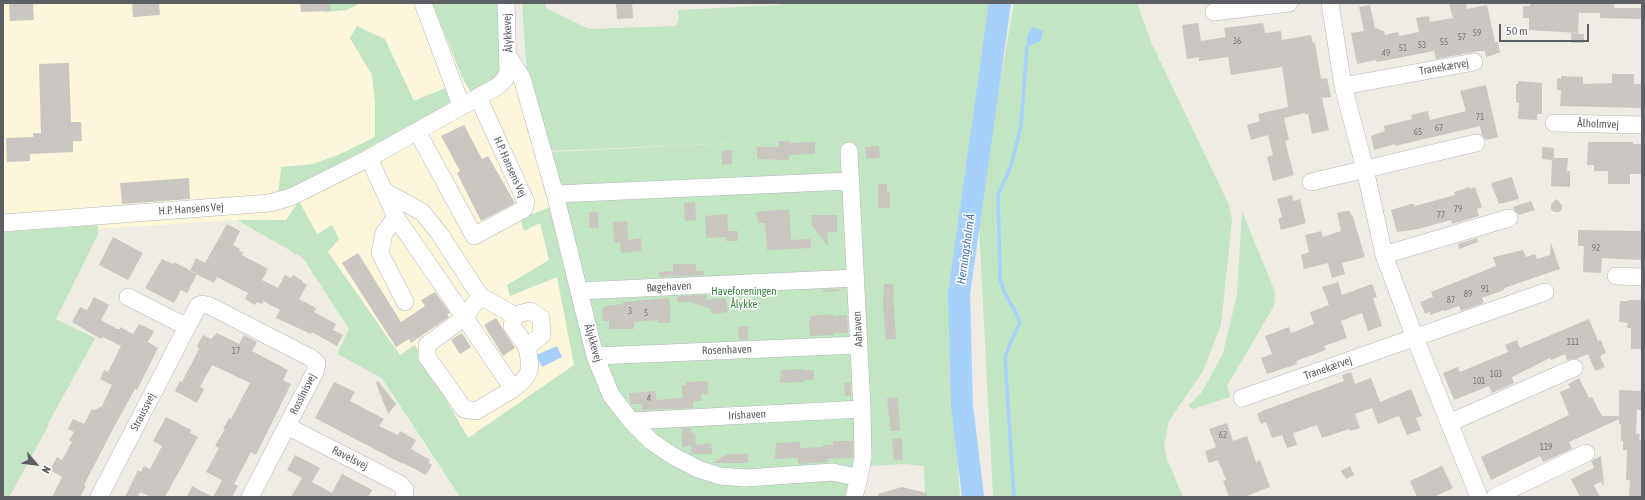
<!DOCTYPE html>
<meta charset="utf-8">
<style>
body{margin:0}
#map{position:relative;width:1645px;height:500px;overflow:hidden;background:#eeece4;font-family:"Asap Condensed",sans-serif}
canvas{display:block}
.frame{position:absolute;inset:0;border:4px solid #5c5f64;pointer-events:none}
.north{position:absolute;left:16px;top:444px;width:40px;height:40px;-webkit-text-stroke:3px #fff;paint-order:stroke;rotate:118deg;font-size:11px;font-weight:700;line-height:16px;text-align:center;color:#5c5f64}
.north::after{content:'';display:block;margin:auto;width:14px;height:18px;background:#5c5f64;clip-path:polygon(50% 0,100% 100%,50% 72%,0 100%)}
.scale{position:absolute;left:1499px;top:24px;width:90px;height:18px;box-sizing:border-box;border:2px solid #5c5f64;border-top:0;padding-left:5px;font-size:12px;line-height:14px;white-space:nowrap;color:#5c5f64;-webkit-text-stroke:3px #fff;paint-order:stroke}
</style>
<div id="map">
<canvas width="1645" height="500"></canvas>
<div class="frame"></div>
<div class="north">N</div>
<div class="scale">50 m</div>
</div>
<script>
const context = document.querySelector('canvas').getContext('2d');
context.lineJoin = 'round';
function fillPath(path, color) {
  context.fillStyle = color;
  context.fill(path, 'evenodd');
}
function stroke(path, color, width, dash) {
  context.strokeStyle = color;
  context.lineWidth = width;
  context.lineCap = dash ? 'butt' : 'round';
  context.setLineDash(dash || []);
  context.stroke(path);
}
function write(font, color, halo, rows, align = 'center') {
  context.font = font + ' "Asap Condensed",sans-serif';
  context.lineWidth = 3;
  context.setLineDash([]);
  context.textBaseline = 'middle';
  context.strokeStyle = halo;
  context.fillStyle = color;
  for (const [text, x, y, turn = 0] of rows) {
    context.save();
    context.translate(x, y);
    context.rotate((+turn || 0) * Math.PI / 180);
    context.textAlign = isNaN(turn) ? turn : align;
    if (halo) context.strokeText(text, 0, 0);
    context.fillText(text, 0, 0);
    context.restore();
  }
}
const commercial = new Path2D(`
 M3,3H494L553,206L593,372L444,473L382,378L337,354L349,329L303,258L237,220L3,235Z`);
const green = new Path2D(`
 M325,3H360L347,10L325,12Z
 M432,3H501L504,65L494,83L472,94L463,79Z
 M522,3H545L546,8L589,29L675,26L679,19L678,10L779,5V3H1001L980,66L958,233L956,338L958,470L960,497H925L924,466L905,464L743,473L716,469L660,441L614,388L598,349L551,152L734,143L549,151L535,91L527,76Z
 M1014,3H1137L1151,42L1229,205L1232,221L1221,325L1203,371L1169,421L1164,445L1167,459L1183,497H993L978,207Z
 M357,26L385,39L414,101L445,88L451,104L278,196L281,167L313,164L338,155L375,137V103L372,75L350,38Z
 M299,201L317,234L332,225L339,239L328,252L400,355L415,345L468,438L574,365L557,277L510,296L507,285L549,260L540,223L524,231L520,219L553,206L612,402L704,478L822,479L850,483L847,497H460L382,378L337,354L349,329L303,258L237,220H286Z
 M1242,211L1275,292L1274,306L1227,386L1230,397L1193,409L1188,406L1202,392L1223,353L1237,295Z
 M98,225V234L56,319L95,338L48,424L49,425L9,497H3V232Z`);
const water = new Path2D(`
 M1032,27L1043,31L1041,41L1027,47V36Z
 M557,346L562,357L542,367L536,355Z`);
const stream = new Path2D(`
 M1014,497L1005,358L1012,339L1020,323L1015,311L1005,294L1000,279L998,195L1011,166L1021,126L1027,47`);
const river = new Path2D(`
 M973,497L962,406L959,294L1000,3`);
const building = new Path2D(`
 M9,3H33L34,20L10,21Z
 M132,3H159L160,15L133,17Z
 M300,3H330V11L301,12Z
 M616,3H632L633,18L617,19Z
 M1449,3H1466L1467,9L1487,5L1495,42H1498L1500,53H1496V54L1486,57L1485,51H1479L1436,59L1434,51L1377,62L1376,60L1357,64L1351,33L1364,31L1359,7L1370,5L1375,28L1384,31L1385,35L1398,32L1399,36L1419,32L1416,18L1429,16L1430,22L1453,18Z
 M1530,3H1614V8H1642V19L1600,18V13H1579L1578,33L1529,30V18H1523V6H1530Z
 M1198,23L1201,41L1226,37L1224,28L1263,23L1265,33L1281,31L1282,40L1311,35L1313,43H1315L1321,79L1327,78L1331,97L1322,98L1329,130L1312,134L1308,114L1305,115V113L1284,118L1289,140L1285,141L1294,175L1273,181L1267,157L1273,155L1268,135L1251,140L1247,125L1260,121L1258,114L1288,107L1282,67L1231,75L1228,57L1199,61V57L1187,59L1182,25Z
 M1571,33L1584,34V43H1571Z
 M69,63L71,122H81L82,141H73V152L30,154V161L7,162L6,138L33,137V133H41L39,64Z
 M1612,74H1634V84H1642V108L1560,106L1561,90H1557V78L1561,79V76L1583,77V84L1612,83Z
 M1518,81L1542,83V114H1537V120L1518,119L1519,103H1516V84H1518Z
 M1486,85L1498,137L1486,140L1482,135L1480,126L1395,146V144L1374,150L1371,136L1385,131L1384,126L1412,119L1411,115L1428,111L1430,120L1466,111L1460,91Z
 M464,125L482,159L488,156L515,203L481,221L457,173L460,171L441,136Z
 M778,141H790V143L815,142V154L789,155V160L757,159V147H779Z
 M1588,142H1633V144H1642V174H1630V184H1608V171H1594V165H1587Z
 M879,146L880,158L866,159L865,147Z
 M1542,147L1554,148V158H1568L1567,171H1570V187L1551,186L1552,160L1542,159Z
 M732,150V164L722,165V151Z
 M1512,177L1519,199L1499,204L1491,183Z
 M189,178L190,199L122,204L120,183Z
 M878,184H887V192H890V208H878Z
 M1470,187V189L1475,187L1482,207L1477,209L1479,216L1452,224L1451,220L1418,229L1397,232L1391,210L1411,204H1414L1415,206L1455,195L1454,192Z
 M1292,195L1293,201L1300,199L1306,223L1281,230L1278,219L1282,217L1277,199Z
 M1556,199L1562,205V209L1559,212H1554L1551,209V205Z
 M1531,201L1535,210L1519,215L1514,210L1513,207Z
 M695,202L696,220L685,221L684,203Z
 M789,209L791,240L811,239V248L767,250L765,223H758L756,212Z
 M1346,211H1350L1351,215L1352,214L1365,257L1342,263L1345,274L1332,278L1328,263L1304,269L1301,255L1309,252L1305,235L1321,231L1323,237L1341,231L1337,213Z
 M589,212H598L599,228H589Z
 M727,214L728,231H738V241H726V237L706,238L705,216Z
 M811,215H837V232H827L828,246L812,225Z
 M627,221L628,240L641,238L642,251L621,253L620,242L614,243L613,222Z
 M227,224L240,231L233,245L240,249L239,251L243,252L242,255L268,269L262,280L278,288L285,275L291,278L293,275L303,281L302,282L307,285L299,299L316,308L314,312L336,324L333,330L343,335L337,346L312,332L311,334L276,318L280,310L263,301L262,304L257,302L255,305L245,299L248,293L217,277L214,283L190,271L196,258L205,263Z
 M1578,230L1641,231V260L1602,258L1601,273L1583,272L1584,246H1578Z
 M113,237L143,253L128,280L99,265Z
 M1477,238L1478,242L1459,249L1458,244Z
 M1551,243L1560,269L1504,288V290L1482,298L1484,303L1461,311L1459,306L1445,311L1444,310L1430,315V312L1425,314L1420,302L1433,297L1431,292L1496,266L1493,258L1494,257L1523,250L1526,257L1535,254L1537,259L1550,255Z
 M358,253L401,322L425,306L421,300L435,292L450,313L447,315L449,317L411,343L409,339L396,347L342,263Z
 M162,259L173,264L174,262L197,274L187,293L181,290L174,303L145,288Z
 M673,264H696V271H703L704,275L659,277V272L673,271Z
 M1338,282L1342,295L1372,284L1377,297L1373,298L1382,326L1368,331L1362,313L1341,321L1347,338L1324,346L1326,350L1296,361L1297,364L1267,374L1261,358L1272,354L1265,336L1289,327L1291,333L1314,324L1310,312L1329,305L1322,287Z
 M884,284H894L893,306H894L896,339L886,340L883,305Z
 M839,289V291L823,292V290Z
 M707,295L705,300L726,298L728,312L712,314L711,309L690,302H677V296Z
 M94,297L109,305L101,320L117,329H120V327L133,334L139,324L154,331L148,342L158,348L137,390L135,389L114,427L84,485L86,486L80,497H52L62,477L50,470L57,457L62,460L72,442L69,440L74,432L68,429L73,419L84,424L92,409L95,410L102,406L112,385L100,379L104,370L108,372L121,346L103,337L101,339L72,322L80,307L87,310Z
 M669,298L671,323H658V320L634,322V329H609V321H603L602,308L606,307V306L623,304V302Z
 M1628,300H1642V349H1631V328H1627L1628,323L1619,322L1620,301H1629Z
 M833,314V316L847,315L848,333H834V335L810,336L809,320H811L810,316Z
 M496,318L515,348L503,356L484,325Z
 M1589,319L1598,341L1601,340L1606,353L1600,356L1605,367L1595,371L1588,354L1576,359L1567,360L1565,354L1551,360L1550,358L1512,377L1514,383L1492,393L1489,386L1454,400L1443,373L1458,367L1460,372L1508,352L1505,345L1517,340L1520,348Z
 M748,326V340H739L738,327Z
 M217,333L239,344L244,335L257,342L252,351L288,370L283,380L291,384L256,455L251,452L234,484L238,486L232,497H187L192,486L213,497L222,480L206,472L219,448L215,446L225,429H223L229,418L231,419L250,383L212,365L200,387L204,389L197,403L175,391L180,381L182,382L199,349L197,346L203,335L211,339Z
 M462,333L471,347L460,354L451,340Z
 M803,369V370H814V380H804V382L780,383L781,370Z
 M1351,372L1355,384L1371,378L1380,402L1411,389L1422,416L1416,418L1421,430L1407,435L1399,416L1378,424L1372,408L1355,414L1360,428L1350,431L1349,429L1322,438L1317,425L1293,433L1297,445L1287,448L1282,435L1272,438L1266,422L1261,424L1257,414L1262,411L1344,381L1342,375Z
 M1579,378L1589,398L1592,397L1602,416H1619V390L1642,391V410H1637L1636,434H1640L1639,440H1642V497H1629L1630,480H1626L1627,450H1623V441H1621V424H1619V419L1569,442L1572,449L1543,462L1540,456L1491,480L1481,457L1569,415L1560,392L1570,388L1568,384Z
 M378,381L396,404L388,414L376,383Z
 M708,381V394H701V401H693V408L642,410V404H631L630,403L629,393L656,391V400L683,398L682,385H686V382Z
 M334,382L355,392L350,401L384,419L379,426L398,435L400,431L416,440L411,449L430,460L429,463L432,465L426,475L403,463V464L315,418Z
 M844,383H851V396H845Z
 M898,397L900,431H891L887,398Z
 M166,417L191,430L190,433L198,437L165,497H151L140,492L138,497H125L138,470L141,472L144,466L150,469L162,446L153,441Z
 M1227,423L1233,441L1247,436L1256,462L1260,460L1270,487L1244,497H1229L1223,481L1226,480L1218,460L1209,463L1205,451L1216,447L1209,429Z
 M682,428H691L692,434L695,433L696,445L711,443L712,454H691V446L682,447Z
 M902,438L903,460H894L892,439Z
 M833,441H853V458L828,459V462L798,464V458L775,459L776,443L800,442V448L823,447V445H833Z
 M728,454H748V463H712Z
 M295,455L320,468L312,482L332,493L342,474L372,490L368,497H291L302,478L287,470Z
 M1601,456L1604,486L1601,482L1594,485L1600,497H1580L1571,479L1594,468L1591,461Z
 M1350,466L1354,475L1346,479L1341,471Z
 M1442,466L1453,488L1434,497H1417L1410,481Z
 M902,487L927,493L926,497H879L878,494Z`);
const minor = new Path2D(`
 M423,3L461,105
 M1330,3L1343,86L1365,169L1384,255L1415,338L1479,497
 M1214,12L1289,3
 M509,58L522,78L555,194L595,356L611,395L631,421L652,442L673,456L698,469L720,476L746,478L833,472L859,478L854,497
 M1343,86L1474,62
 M1554,123L1642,125
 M417,131L474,236L524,209L526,202L478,97
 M849,151L862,409L863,457L859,478
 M369,158L396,217L384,233L380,253L405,302
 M1311,182L1476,143
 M384,191L422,212L439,233L480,296
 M555,194L850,181
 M396,217L401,225C439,279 476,334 513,389L476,411L464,409L427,357V345L465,317L480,296L514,315L530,311L541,318L542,335L527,347L512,326L514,315
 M3,223L270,203L291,197L369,158L498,86L505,79L508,71L506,3
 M1384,255L1509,218
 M1616,276L1642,277
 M579,291L856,278
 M128,297L187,327
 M595,356L859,345
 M513,389C533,374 531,369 527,347
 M1242,398L1545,292
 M631,421L862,409
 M1449,423L1574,368
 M287,426L400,484L405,490L404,497
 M99,497L198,306L202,304L210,306L311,358L317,363L315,372L250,497
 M1495,497L1586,453`);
const numberNames = [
 ["59",1477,33],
 ["57",1462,37],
 ["36",1237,41],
 ["55",1444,42],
 ["53",1422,45],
 ["51",1403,48],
 ["49",1386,53],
 ["71",1480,117],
 ["67",1439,128],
 ["65",1418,132],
 ["79",1458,209],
 ["77",1441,215],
 ["92",1596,248],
 ["91",1485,289],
 ["89",1468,294],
 ["87",1451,300],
 ["3",630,311],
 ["5",646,313],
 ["111",1573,342],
 ["17",236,351],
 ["103",1496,374],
 ["101",1479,381],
 ["4",649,398],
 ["62",1223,435],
 ["119",1546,447]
];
const streetNames = [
 ["Ålykkevej",508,33,-93],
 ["Tranekærvej",1444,67,-10],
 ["Ålholmvej",1598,124,2],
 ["H.P. Hansens Vej",510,167,66],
 ["H.P. Hansens Vej",191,209,-4],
 ["Bøgehaven",669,287,-3],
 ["Aahaven",858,329,-93],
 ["Ålykkevej",593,343,74],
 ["Rosenhaven",727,350,-2],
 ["Tranekærvej",1328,368,-19],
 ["Rossinisvej",303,394,-63],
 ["Straussvej",143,412,-63],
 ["Irishaven",747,415,-3],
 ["Ravelsvej",350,458,27]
];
const parkNames = [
 ["Haveforeningen",744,292],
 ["Ålykke",744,305]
];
const waterNames = [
 ["Herningsholm Å",966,249,-82]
];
fillPath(commercial, '#fcf7db');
fillPath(green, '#c2e5c4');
fillPath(water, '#a7d1fb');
stroke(stream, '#a7d1fb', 3.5);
stroke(river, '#a7d1fb', 22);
fillPath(building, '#cac6c1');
stroke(minor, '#b5b6bb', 18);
stroke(minor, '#fff', 17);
write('9px', '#78797b', null, numberNames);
write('11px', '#5c5f64', '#fff', streetNames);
write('11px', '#398642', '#fff', parkNames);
write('italic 12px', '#4776b5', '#fff', waterNames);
</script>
